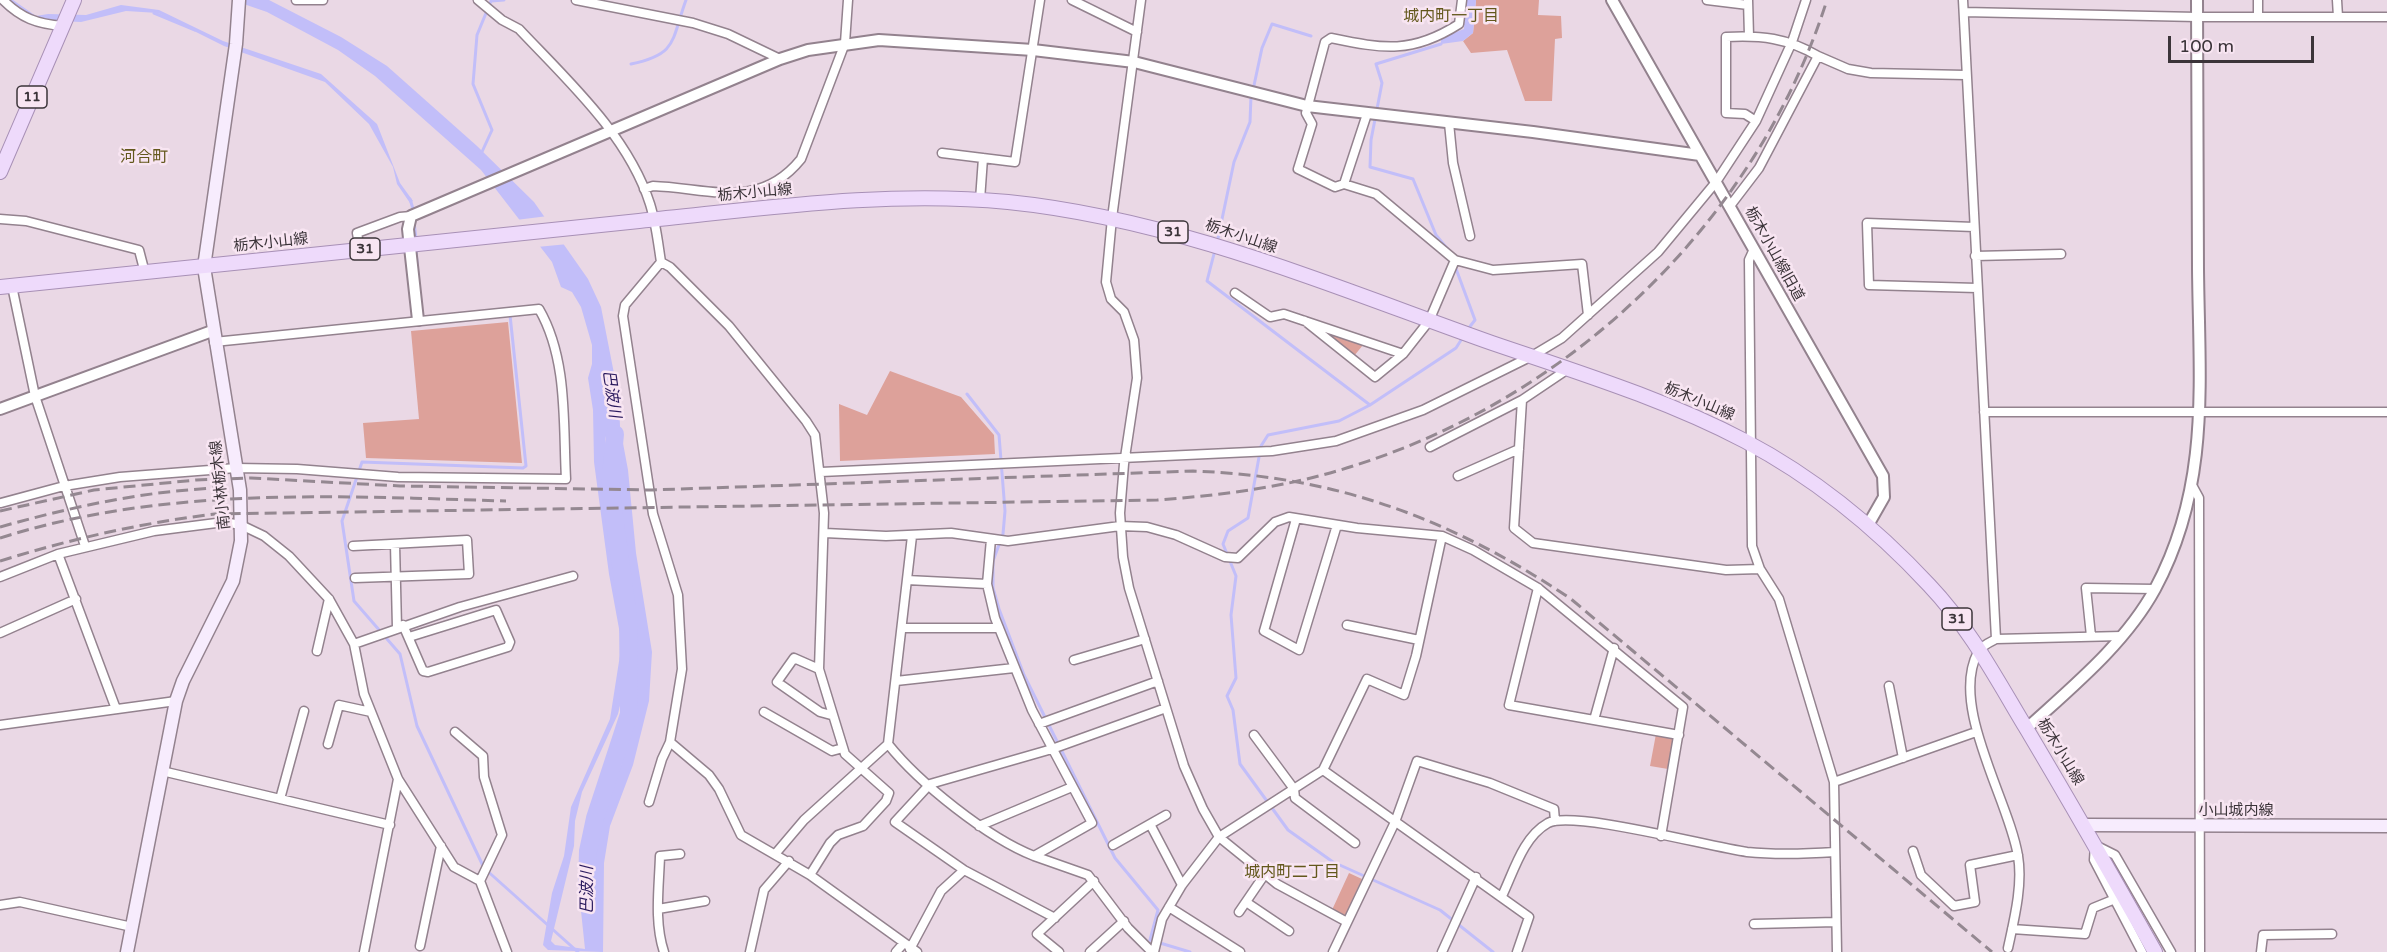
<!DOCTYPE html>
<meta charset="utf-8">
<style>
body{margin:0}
#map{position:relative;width:2387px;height:952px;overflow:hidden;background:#ead8e5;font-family:"Varela Round",sans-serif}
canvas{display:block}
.scale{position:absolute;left:2168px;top:36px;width:146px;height:27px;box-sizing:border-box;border:3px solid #3b3439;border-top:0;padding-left:8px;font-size:18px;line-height:21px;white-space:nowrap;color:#3b3439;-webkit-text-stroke:4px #f8e5f2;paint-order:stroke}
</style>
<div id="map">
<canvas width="2387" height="952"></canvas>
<div class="scale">100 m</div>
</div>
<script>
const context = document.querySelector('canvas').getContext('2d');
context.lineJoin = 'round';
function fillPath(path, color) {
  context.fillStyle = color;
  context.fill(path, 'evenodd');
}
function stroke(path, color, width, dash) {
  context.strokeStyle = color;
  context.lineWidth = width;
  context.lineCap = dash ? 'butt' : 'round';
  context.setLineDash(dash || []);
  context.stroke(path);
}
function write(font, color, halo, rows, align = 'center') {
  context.font = font + ' "Varela Round","Noto Sans JP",sans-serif';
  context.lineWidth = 5;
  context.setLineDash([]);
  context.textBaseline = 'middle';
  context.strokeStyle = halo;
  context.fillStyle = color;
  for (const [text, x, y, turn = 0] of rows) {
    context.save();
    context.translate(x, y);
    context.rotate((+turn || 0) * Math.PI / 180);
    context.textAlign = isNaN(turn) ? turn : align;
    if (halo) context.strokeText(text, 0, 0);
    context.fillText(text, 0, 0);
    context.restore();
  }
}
const green = new Path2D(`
 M1476,0H1539L1538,15L1561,16L1562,38L1555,39L1552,101H1525L1507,50L1471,53L1463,41L1473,33Z
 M508,322L522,463L366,458L363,423L419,419L411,331Z
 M1319,329L1363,345L1354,356Z
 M890,371L961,397L994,435L995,454L840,461L839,404L867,415Z
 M1656,734L1674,737L1668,769L1650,766Z
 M1349,873L1362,879L1345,916L1332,910Z`);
const water = new Path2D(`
 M6,0H13L36,16L48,14L86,15L121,5L159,10L223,41L321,74L377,124L400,183L413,201L410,203L397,184L393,167L369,124L325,82L224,46L158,13L126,11L81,22L36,20Z
 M232,0H269L341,37L387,66L477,146L534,202L588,279L601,307L619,399L620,427L628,470L636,553L652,652L649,701L633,765L610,826L604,863L603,952L548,950L543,945L552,893L564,856L571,807L610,719L620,655V634L609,574L594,462L593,410L588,378L592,364V345L581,307L572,292L561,287L552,262L481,170L375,76L338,50L267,12ZM605,436L614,467L637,636V680L632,718L621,765L592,846L584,880L581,911L585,949L555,945L551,941L574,846L575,821L582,792L618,714L627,676L626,619L614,551Z
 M1465,0H1476L1473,33L1463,41L1441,44V38L1464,29Z`);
const pier = new Path2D(`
 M548,216L568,244L537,247L516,220Z`);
const stream = new Path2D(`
 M154,13L195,30
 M1441,44L1376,64L1382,83L1371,140L1370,167L1413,179L1436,235L1450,252
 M631,64C678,54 671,41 686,0
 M1253,90L1262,48L1272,24L1311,36
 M481,154L492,130L473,84L477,35L491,1L504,0
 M410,199L414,212
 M414,222L416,239
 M1217,243L1234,162L1250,122L1251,96
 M416,249L418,275
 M1215,250L1207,281L1370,405
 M1455,266L1475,320L1468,329
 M510,315L526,466L523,468L362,462L342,521L354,601L400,654L417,726L484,868L578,952
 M1463,337L1456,348L1370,405L1339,421L1268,435L1261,446L1248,518L1228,531L1223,544L1236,576L1231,615L1236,678L1227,696L1233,710L1240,764L1288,830L1333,862L1440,910L1493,952
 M967,394L999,435L1005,511L1003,534L993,561V588L999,609L1024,675L1115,858L1158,910L1150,940L1190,952`);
const river = new Path2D(`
 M587,888L588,851L595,818L629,714L628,617L610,486L615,434`);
const minor = new Path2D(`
 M3,0C21,18 37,24 63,26
 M296,0H323
 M478,0L502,20L519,29C567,80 628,135 650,204C656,223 658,243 661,262L670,267L729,326L806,421L815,435L824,513L819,669L845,754L889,793L886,801L863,826L838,835L830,843L810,875
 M576,0L693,23L728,34L780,59
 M1072,0L1137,32
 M1141,0L1112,218L1106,282L1111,299L1124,312L1134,340L1137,378L1124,464L1120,513L1123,557L1129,588L1184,766L1203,809L1219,837L1277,884L1347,922
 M1707,0L1748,5
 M1748,0L1749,36
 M1963,0L1996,639
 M2337,0L2338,17
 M1964,12L2197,17H2387
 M2258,17V0
 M1367,114L1344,184L1376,194L1455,260L1493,270L1582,264L1588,315
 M1756,121L1745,114L1726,113V37C1761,35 1787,38 1818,56
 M1449,123L1453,163L1470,236
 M942,153L1015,162L1040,0
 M1344,184L1335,187L1298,169L1312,124L1306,113L1325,42L1331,38C1384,49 1412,54 1459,24L1462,0
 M644,189L653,186C709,188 759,211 801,159L845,43L848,0
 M980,200L983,158
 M1730,206L1759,168L1818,56L1848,69L1871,73L1965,75
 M0,219L26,221L139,250L145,273
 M1974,227L1867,223L1869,285L1977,288
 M1754,249L1749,260L1752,546L1760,569L1779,599L1834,782L1837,952
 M360,250L357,233L400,217L411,216
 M1975,256L2061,254
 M661,262L625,305L623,316L653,514L678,595L682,669L670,742L709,775L719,789L741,835L810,875L917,952
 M12,286L35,396L85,546
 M1235,293L1270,317L1284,314L1403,354
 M1305,321L1375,377L1403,354L1429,321L1455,260
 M1568,369L1522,400L1514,528L1533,543L1726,570L1760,569
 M1984,412H2387
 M1430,447L1522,400
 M821,472L1272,451L1336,441L1423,410L1532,356L1562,338L1658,252L1716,182L1756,121L1792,42L1806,0
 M1458,476L1519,449
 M2193,487L2199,498L2200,952
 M1,503L64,486L120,477L236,468L297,469L398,477L566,479C563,423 568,359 539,309L214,342
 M1296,519L1264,631L1299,650L1337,525
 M825,533L886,536L951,533L1008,541L1120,526L1147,527L1176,535L1225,557L1238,558L1275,522L1289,517L1357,528L1442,536L1473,550L1538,588L1683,707L1661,836
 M912,536L888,744C919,783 988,838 1034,856
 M991,539L987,584L995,618L1032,710L1092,823L1034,856L1088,875L1128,928L1152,952
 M395,544L397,628
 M353,546L467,540L469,574L355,578
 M58,554L116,709
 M0,577L58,554L154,531L224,522L241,525L264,536L289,556L329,599L354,644L364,694L398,779L454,867L480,881L507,952
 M907,580L987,584
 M1538,588L1509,705L1679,735
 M403,625L423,671L428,672L508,647L510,642L496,610L409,637
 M1347,625L1419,640
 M902,628H999
 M0,633L76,599
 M2091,636L2086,588L2155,589
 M354,644L460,607L573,576
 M317,651L329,599
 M1074,660L1145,639
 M819,669L794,658L777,682L820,712L831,715
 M896,681L1014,668
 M1889,686L1903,758
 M764,712L832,751L843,748
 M1594,720L1614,648
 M1039,724L1158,681
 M0,725L176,701
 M455,732L483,756L484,777L502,835L480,881
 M1254,735L1294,789L1295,798L1355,843
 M328,744L339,705L371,712
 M1323,770L1529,917L1517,952
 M162,771L390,825
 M1834,782L1976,732
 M280,799L304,711
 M649,802L662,759L670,742
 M1150,824L1182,885
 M979,826L1072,787
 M1113,845L1166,815
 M1913,851L1921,875L1954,906L1975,902L1970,865L2018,855
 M776,853L804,820L888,744
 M1502,896C1514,871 1523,837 1548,823C1573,810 1710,847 1747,852C1776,855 1805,854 1835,852
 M1246,902L1289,931
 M0,905L20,902L132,927
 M1169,907L1240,952
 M658,909L705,901
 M1239,912L1265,874
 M1055,918L964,870L895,822L930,784L1052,749L1166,708
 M1754,924L1836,922
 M2012,929L2085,934L2093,908L2115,899
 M420,946L441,846
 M2008,948C2014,920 2023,885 2018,856C2009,800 1949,706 1978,652C1981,646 1990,642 1996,639L2122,636
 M910,949L941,891L964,870
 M364,952L398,779
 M664,952C654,922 659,888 660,856L680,854
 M750,952L764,890L789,861
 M896,952L903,944
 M1059,952L1037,934L1094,881
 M1090,952L1124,921
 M1154,952L1162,919L1182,885L1219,837L1323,770L1367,679L1404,695L1416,656L1442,536
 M1333,952L1395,822L1417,761L1490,783L1554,809L1555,821
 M1442,952L1476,877
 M2142,952L2094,860L2095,845L2115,855L2171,952
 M2261,952L2263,935L2332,934`);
const tertiary = new Path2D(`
 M1612,0L1883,476L1884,497L1868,525
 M418,320L408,229L411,216L780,59L808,50L879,40L1033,50L1134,62L1307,106L1533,132L1700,155
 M0,409L212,331
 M2026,729C2072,687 2125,644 2155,589C2211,485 2199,381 2198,268C2198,179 2197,89 2197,0`);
const secondary = new Path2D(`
 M2085,825L2387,826
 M127,952L176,701L183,681L233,581L241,541L240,490L204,267L236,44L239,0`);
const primary = new Path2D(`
 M0,172L74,0
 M0,287C213,267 426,242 639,221C761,209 885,190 1008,202C1176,219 1334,287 1492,343C1577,372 1665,399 1745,441C1815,478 1876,528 1929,585C1969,627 1996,678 2026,728C2070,802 2113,877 2155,952`);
const rail = new Path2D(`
 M0,511L94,490L196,480L251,478L400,486L652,490L1193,471C1337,476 1452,519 1571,599L1992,952
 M0,527C71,507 144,491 218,488
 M0,538C164,486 336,496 506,501
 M0,561C71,539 141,523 215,514L1157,500C1223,495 1289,487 1353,466C1573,397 1757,220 1827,0`);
const shields = [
 [32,97,30],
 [1173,232,30],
 [365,249,30],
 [1957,619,30]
];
const shieldNames = [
 ["11",32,97],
 ["31",1173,232],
 ["31",365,249],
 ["31",1957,619]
];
const streetNames = [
 ["栃木小山線",755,193,-5],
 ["栃木小山線",1241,237,19],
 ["栃木小山線",271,243,-6],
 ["栃木小山線旧道",1774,254,61],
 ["栃木小山線",1699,402,23],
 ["南小林栃木線",221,485,-96],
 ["栃木小山線",2060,752,59],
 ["小山城内線",2236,811]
];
const neighbourhoodNames = [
 ["城内町一丁目",1451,17],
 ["河合町",144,158],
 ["城内町二丁目",1292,873]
];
const waterNames = [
 ["巴波川",611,394,82],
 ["巴波川",588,890,-90]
];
fillPath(green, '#dda19a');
fillPath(water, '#c2bef9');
fillPath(pier, '#ead8e5');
stroke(stream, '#c2bef9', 3);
stroke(river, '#c2bef9', 18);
stroke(minor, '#93828e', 11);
stroke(tertiary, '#93828e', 14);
stroke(secondary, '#93828e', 15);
stroke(primary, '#a890b6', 16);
stroke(minor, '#fff', 8);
stroke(tertiary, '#fff', 10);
stroke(secondary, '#f7ecfd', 12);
stroke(primary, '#eedafb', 14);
stroke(rail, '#948891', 3, [12, 6]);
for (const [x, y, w] of shields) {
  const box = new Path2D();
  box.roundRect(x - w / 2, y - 11, w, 22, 4.5);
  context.fillStyle = '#f8e5f2';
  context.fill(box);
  stroke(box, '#3b3439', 1.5);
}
write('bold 14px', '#3b3439', null, shieldNames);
write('15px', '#3b3439', '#f8e5f2', streetNames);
write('16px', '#63581c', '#f8e5f2', neighbourhoodNames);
write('italic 16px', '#2b1b5f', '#f8e5f2', waterNames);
</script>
